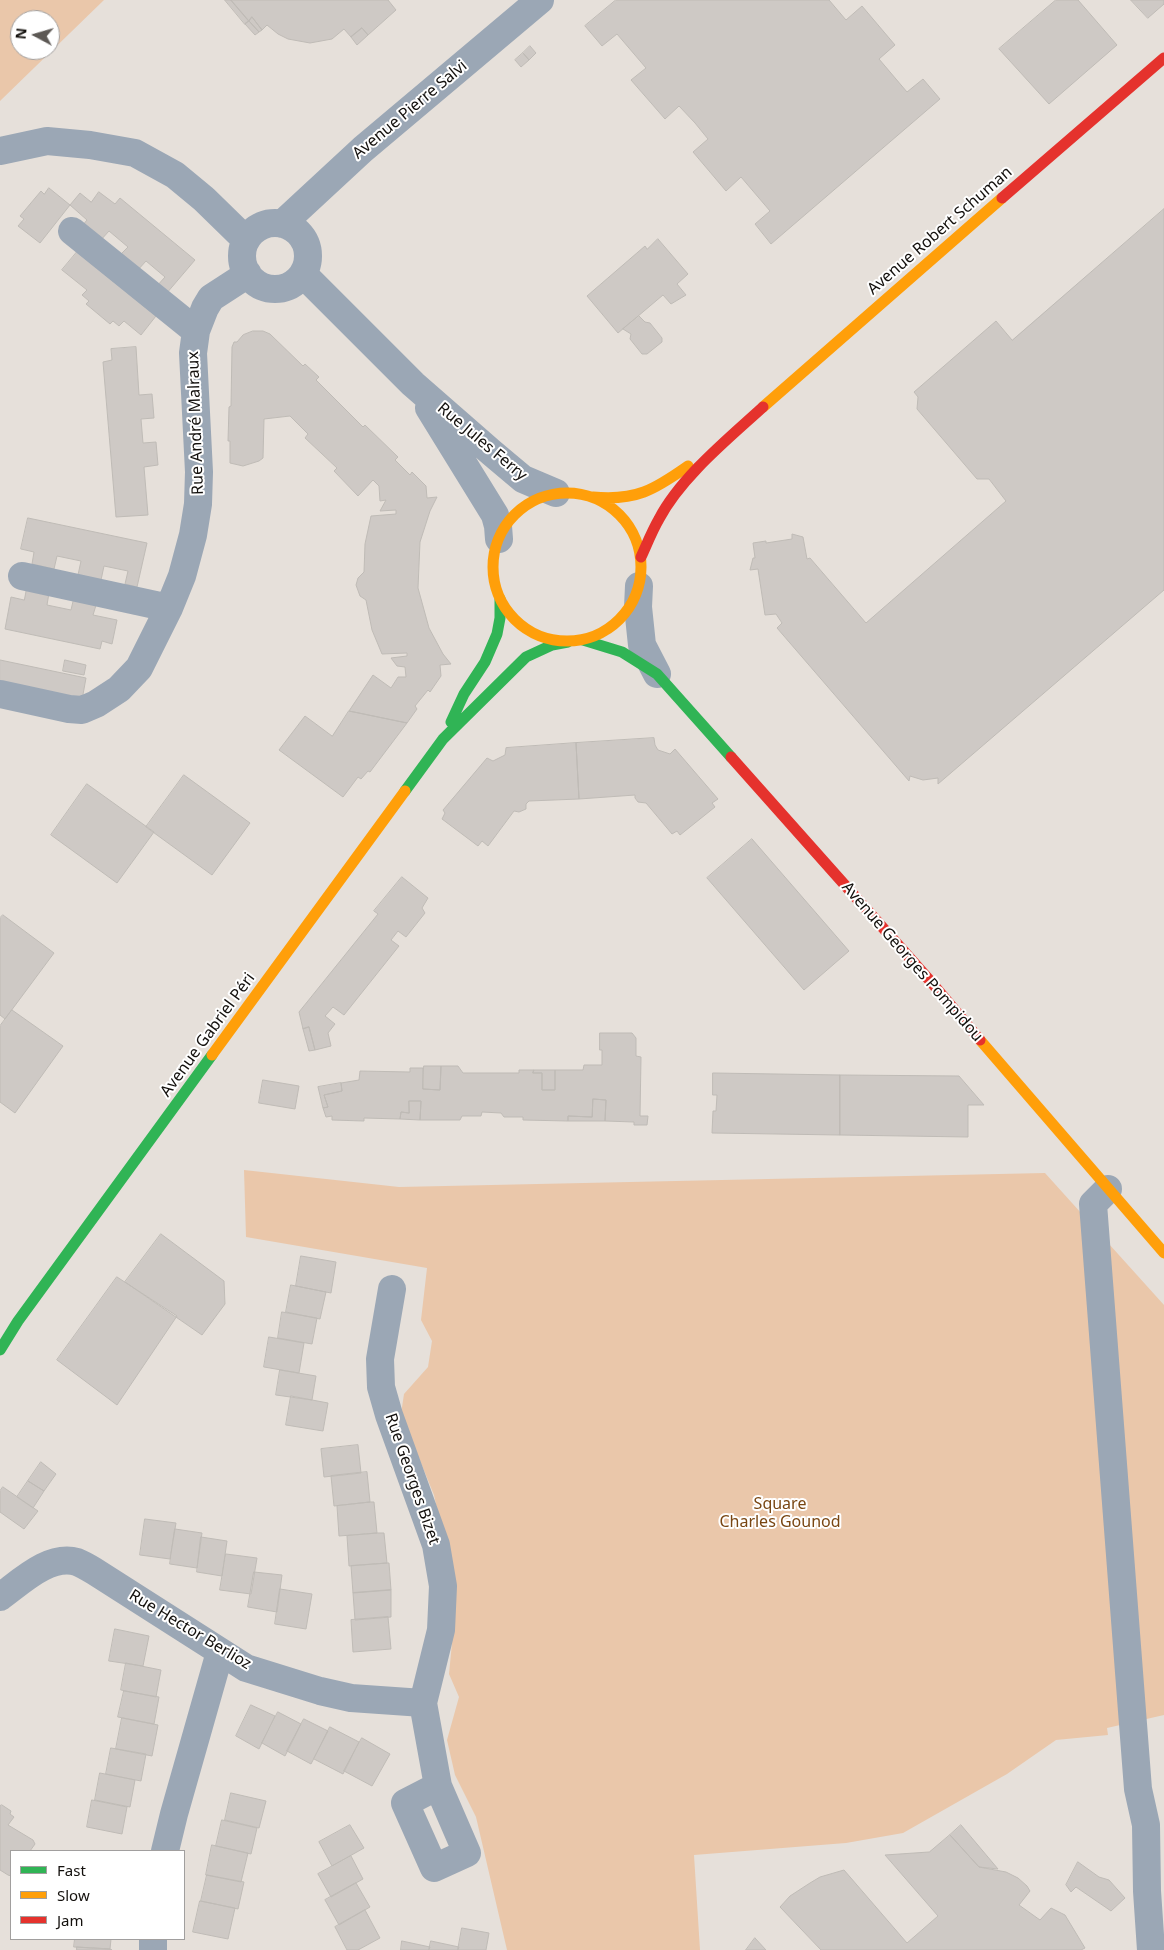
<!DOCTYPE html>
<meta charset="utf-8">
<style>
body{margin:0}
#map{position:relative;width:1164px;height:1950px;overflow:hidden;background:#e6e0da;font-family:"Noto Sans",sans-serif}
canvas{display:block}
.legend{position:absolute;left:10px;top:1850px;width:175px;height:90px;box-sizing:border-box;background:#fff;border:1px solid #a19f9e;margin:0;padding:6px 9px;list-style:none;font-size:15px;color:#13100d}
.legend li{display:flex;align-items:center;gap:10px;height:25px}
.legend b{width:25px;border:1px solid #a19f9e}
.north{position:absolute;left:10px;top:10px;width:50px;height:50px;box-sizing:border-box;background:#fff;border:1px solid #a19f9e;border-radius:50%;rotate:276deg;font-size:14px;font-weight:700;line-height:20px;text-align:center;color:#13100d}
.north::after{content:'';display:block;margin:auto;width:18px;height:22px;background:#5d5955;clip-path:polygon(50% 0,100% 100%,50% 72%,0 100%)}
</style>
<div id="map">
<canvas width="1164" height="1950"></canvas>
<ul class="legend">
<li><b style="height:6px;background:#30b455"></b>Fast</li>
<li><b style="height:6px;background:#ff9f0a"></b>Slow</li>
<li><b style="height:6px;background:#e5322d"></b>Jam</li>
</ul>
<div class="north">N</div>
</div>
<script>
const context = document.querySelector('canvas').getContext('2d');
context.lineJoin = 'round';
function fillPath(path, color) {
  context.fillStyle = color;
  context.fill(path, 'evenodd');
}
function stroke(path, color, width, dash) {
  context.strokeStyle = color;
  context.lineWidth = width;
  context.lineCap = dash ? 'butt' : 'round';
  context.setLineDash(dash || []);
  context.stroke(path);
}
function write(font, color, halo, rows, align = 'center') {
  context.font = font + ' "Noto Sans",sans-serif';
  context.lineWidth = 4;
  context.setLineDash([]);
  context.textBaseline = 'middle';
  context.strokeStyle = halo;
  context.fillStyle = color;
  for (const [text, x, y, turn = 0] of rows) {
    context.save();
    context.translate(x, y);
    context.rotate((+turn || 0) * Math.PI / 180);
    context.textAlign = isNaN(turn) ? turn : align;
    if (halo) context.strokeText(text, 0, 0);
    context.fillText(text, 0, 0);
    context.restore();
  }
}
const green = new Path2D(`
 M0,0H104L0,101ZM20,20H50V50H20Z
 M244,1170L399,1187L1045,1173L1164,1305V1715L1107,1728L1108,1735L1056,1740L1007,1774L903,1833L846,1843L694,1855L700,1950H507L476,1817L455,1775L447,1740L459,1697L449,1674L452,1643L449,1567L434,1495L401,1414L404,1394L428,1367L432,1341L421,1320L427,1268L246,1237Z`);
const building = new Path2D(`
 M225,0H231L249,21L245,24Z
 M231,0H388L396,10L368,35L362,28L351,37L344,29L332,39L310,43L288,39L278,34L267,25L262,30L252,17L249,21Z
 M616,0H829L846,20L862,6L895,45L879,59L907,92L923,79L940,99L771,244L755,224L770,211L741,177L726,191L693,152L708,139L695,123L679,106L665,119L631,80L646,68L617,34L602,46L585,26Z
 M1056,0H1078L1117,45L1049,104L999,49Z
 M1131,0H1164V4L1148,18Z
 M252,17L262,30L259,32L249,21Z
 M249,21L259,32L255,35L245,24Z
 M362,28L368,35L357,45L351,37Z
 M530,46L536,53L529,60L523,53Z
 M523,53L529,60L521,67L515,60Z
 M49,188L70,205L40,243L18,226L24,219L20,216L41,191L44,194Z
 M99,192L115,204L120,198L195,260L166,294L156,287L165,277L146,261L137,271L119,256L128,247L109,231L100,241L82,226L87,220L70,205L80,193L91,202Z
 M1164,209V590L938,784V778L923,780L910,776L909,781L777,628L782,623L776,614L765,615L758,569L750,570L753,558H755L753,543L766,541V543L792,539V534L803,537L807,559L810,558L866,623L1006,501L989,479H977L917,409L918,397L914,392L996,321L1012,340Z
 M658,239L688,274L677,284L686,295L671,304L663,295L618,333L587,296L645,246L647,249Z
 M77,252L156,316L141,335L124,321L119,326L113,321L110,324L86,304L89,301L82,295L87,290L62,270Z
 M639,316L645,322L650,323L662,338V342L647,354H642L630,339L631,334L623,329Z
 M253,331H263L270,334L303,366L305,364L319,377L316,380L363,427L365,425L398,457L395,460L410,475L412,472L426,486L427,498L437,497L430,511L420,542L418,588L429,628L443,654L451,664L440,665L441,676L430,692L428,690L415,706L417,709L407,723L349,711L373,675L391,688L398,677H406L405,667L397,666L391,658L407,656V653L382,654L372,630L366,600L360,596L356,585L358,578L364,572L365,544L371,516L396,514V510L380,511L386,500L380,501L379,486L373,480L358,496L334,471L337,468L305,438L308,434L290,416L264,419L263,458L259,461L243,466L230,463V441H228L229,407L231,406L232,347L234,342H237L243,335Z
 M136,347L139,395L152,394L154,418L141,419L143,443L156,442L158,465L144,467L148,515L116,517L103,362L112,360L111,349Z
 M28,518L147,543L137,587L125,584L128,571L104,566L101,580L78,575L81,561L57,556L54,569L32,564L34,552L21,549Z
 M27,588L49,593L47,605L71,610L74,597L97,602L93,615L117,620L112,644L102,641L100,649L5,629L11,597L24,600Z
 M0,660L86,678L82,700L0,683Z
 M65,660L86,665L84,675L63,671Z
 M349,711L407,723L370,772L368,771L361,779L358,777L343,797L279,750L305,716L332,736Z
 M654,738L655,745L658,750L670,754L675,749L718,799L712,803L715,807L680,835L677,831L672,834L646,803L638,802L635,798V795L579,799L576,743Z
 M576,743L579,799L529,801L526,804V809L519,812L514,811L488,846L482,841L478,846L442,819L445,813L443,810L487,758L493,761L505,755L506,748Z
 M184,775L250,823L212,875L146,827Z
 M87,784L154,832L117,883L51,835Z
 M752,839L849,951L804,990L707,878Z
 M402,877L428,898L422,908L425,913L406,937L398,931L391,940L399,946L344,1015L333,1007L325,1016L335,1024L328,1033L331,1046L315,1050L309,1027L303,1029L299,1012L378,914L374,911Z
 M3,915L54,953L5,1019L0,1015V918Z
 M12,1010L63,1046L15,1113L0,1102V1026Z
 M309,1027L315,1050L309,1051L303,1029Z
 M600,1033H632L636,1038V1056L641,1057L640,1116H648L647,1125H634V1122L605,1121L606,1100L593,1099L592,1117L568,1116V1121L523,1120V1117H504L501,1113L482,1112L481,1116H462L460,1120H420L421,1101H409V1113L401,1112L400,1119L364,1118V1121L332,1120V1116L326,1117L323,1108L328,1107L324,1095L342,1091L341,1083L359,1080L360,1071L410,1072V1068H423V1089L440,1090L441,1066H458L463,1073H519V1070H534L533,1073H542V1090H555V1070H583L584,1065H602V1050H600Z
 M424,1066H441L440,1090L423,1089Z
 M534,1070H555V1090H542V1073H533Z
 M713,1073L840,1075V1135L712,1133L713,1111H716L717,1095H713Z
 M840,1075L959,1076L984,1105H968V1137L840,1135Z
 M263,1080L299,1086L295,1109L259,1103Z
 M341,1083L342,1091L324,1095L328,1107L323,1108L318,1087Z
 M593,1099L606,1100L605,1121H568V1116L592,1117Z
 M409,1101H421L420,1120L400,1119L401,1112L409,1113Z
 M161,1234L224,1281L225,1304L202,1335L125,1282Z
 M301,1256L336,1262L331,1293L296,1286Z
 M117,1277L177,1316L117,1405L57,1360Z
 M291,1285L326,1292L320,1319L286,1312Z
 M282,1312L317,1318L312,1344L278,1338Z
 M269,1337L304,1343L299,1373L264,1367Z
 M280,1370L316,1376L312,1400L276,1395Z
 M291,1396L328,1403L323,1431L286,1425Z
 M358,1445L361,1473L324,1477L321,1449Z
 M41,1462L56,1474L44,1491L28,1481Z
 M367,1472L370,1502L334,1506L331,1476Z
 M28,1481L44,1491L33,1508L17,1497Z
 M3,1487L38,1511L24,1529L0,1512V1491Z
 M370,1502H374L377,1533L339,1536L337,1506Z
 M145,1519L176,1523L170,1559L140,1555Z
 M175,1529L202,1533L197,1568L170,1564Z
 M377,1533H384L387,1563L349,1566L347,1536Z
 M201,1537L227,1541L222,1576L197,1572Z
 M226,1554L257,1558L251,1594L220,1590Z
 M387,1563H389L391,1590L353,1593L351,1566Z
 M254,1572L282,1575L277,1612L248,1607Z
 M280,1589L312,1594L306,1629L275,1624Z
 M391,1590V1617L355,1620L353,1593Z
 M388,1617L391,1649L353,1652L351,1620Z
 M115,1629L149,1636L143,1666L109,1661Z
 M126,1663L161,1670L156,1697L121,1690Z
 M124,1691L159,1697L154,1724L118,1717Z
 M251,1705L275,1716L259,1749L236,1736Z
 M278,1712L301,1724L285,1756L262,1743Z
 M122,1718L158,1725L152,1756L116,1749Z
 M304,1719L328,1731L311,1764L287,1751Z
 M330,1727L359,1742L343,1774L314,1759Z
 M362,1738L390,1754L372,1786L344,1771Z
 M111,1748L146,1754L141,1781L106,1774Z
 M100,1773L135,1780L130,1807L95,1800Z
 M231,1793L266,1801L259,1828L225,1820Z
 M92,1800L127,1807L122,1834L87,1827Z
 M2,1805L11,1811L10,1814L14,1817L8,1825L33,1840L35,1844L30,1851H11V1876L8,1875L0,1870V1806Z
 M222,1820L257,1828L251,1854L216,1846Z
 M350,1825L364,1848L332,1866L319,1842Z
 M961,1825L998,1869L979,1867L950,1835Z
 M950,1835L979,1867L1006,1872L1018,1878L1027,1886L1030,1891L1019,1905L1040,1920L1051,1908L1065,1915L1085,1948L1081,1950H821L780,1907L790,1896L810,1883L820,1877L844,1870L907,1943L938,1916L885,1855L929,1852Z
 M212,1845L248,1853L241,1882L206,1875Z
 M351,1856L363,1879L331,1897L318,1874Z
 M1078,1862L1099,1877L1109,1880L1125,1898L1111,1911L1076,1887L1071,1892L1066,1885Z
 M207,1875L244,1882L238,1909L201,1901Z
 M356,1883L370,1907L339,1925L325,1900Z
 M200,1901L235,1908L228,1939L193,1932Z
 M365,1910L380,1938L358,1950H347L335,1927Z
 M462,1928L489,1933L486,1950H458Z
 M755,1938L766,1950H746Z
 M75,1939H111L110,1949L74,1947Z
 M402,1941L430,1947L429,1950H401Z
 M431,1941L459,1947L458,1950H429Z
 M77,1947L110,1949L112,1950H77Z`);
const street = new Path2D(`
 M0,151L47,141L90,145L135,153L175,175L204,199L246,240
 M242 256a33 33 0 1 1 66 0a33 33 0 1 1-66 0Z
 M282,224L363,149L540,0
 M72,231L196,331
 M303,274L413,384L492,453L523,479L556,493
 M429,408L495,515L498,526L499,539
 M22,576L169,608
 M639,586L638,607L642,645L657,674
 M0,694L69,709L82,710L96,704L119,689L139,668L169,608L182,576L193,535L198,504L199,472L193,353L196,331L205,308L211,298L248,274
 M1108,1189L1093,1204L1138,1789L1146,1825L1147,1891L1151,1950
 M392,1289L380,1359L381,1387L389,1415L436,1545L443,1586L441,1630L423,1703L438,1786L467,1853L434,1868L405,1803L438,1786
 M0,1597C21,1582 49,1554 77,1562C82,1564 89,1568 94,1571L246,1668L320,1691L351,1698L423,1703
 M165,1851L174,1814L220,1652
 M153,1950V1939`);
const fast = new Path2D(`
 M583,640L622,652L657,674L731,757
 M451,722L464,694L485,662L497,634L500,618V599
 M405,791L443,739L526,657L552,645L568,642
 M0,1350L18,1321L212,1055`);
const slow = new Path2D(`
 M763,407L1002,198
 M493 567a74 74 0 1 1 148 0a74 74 0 1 1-148 0Z
 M593,497C636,501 654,490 688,466
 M980,1040L1164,1253
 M212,1055L405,791`);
const jam = new Path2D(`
 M1002,198L1164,58
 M641,557C647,544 652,531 659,519C681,477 728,439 763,407
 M731,757L932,983L980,1040`);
const streetNames = [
 ["Avenue Pierre Salvi",410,110,-40],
 ["Avenue Robert Schuman",940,231,-41],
 ["Rue André Malraux",196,423,-92],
 ["Rue Jules Ferry",482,442,40],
 ["Avenue Georges Pompidou",912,962,49],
 ["Avenue Gabriel Péri",208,1035,-54],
 ["Rue Georges Bizet",412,1479,71],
 ["Rue Hector Berlioz",190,1630,31]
];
const parkNames = [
 ["Square",780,1504],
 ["Charles Gounod",780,1522]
];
fillPath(green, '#eac7aa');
fillPath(building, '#cec9c5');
stroke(building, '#bfbbb6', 1);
stroke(street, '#9ba7b5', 28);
stroke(fast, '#30b455', 11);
stroke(slow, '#ff9f0a', 11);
stroke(jam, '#e5322d', 11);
write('16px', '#13100d', '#fff', streetNames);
write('16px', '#794612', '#fff', parkNames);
</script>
